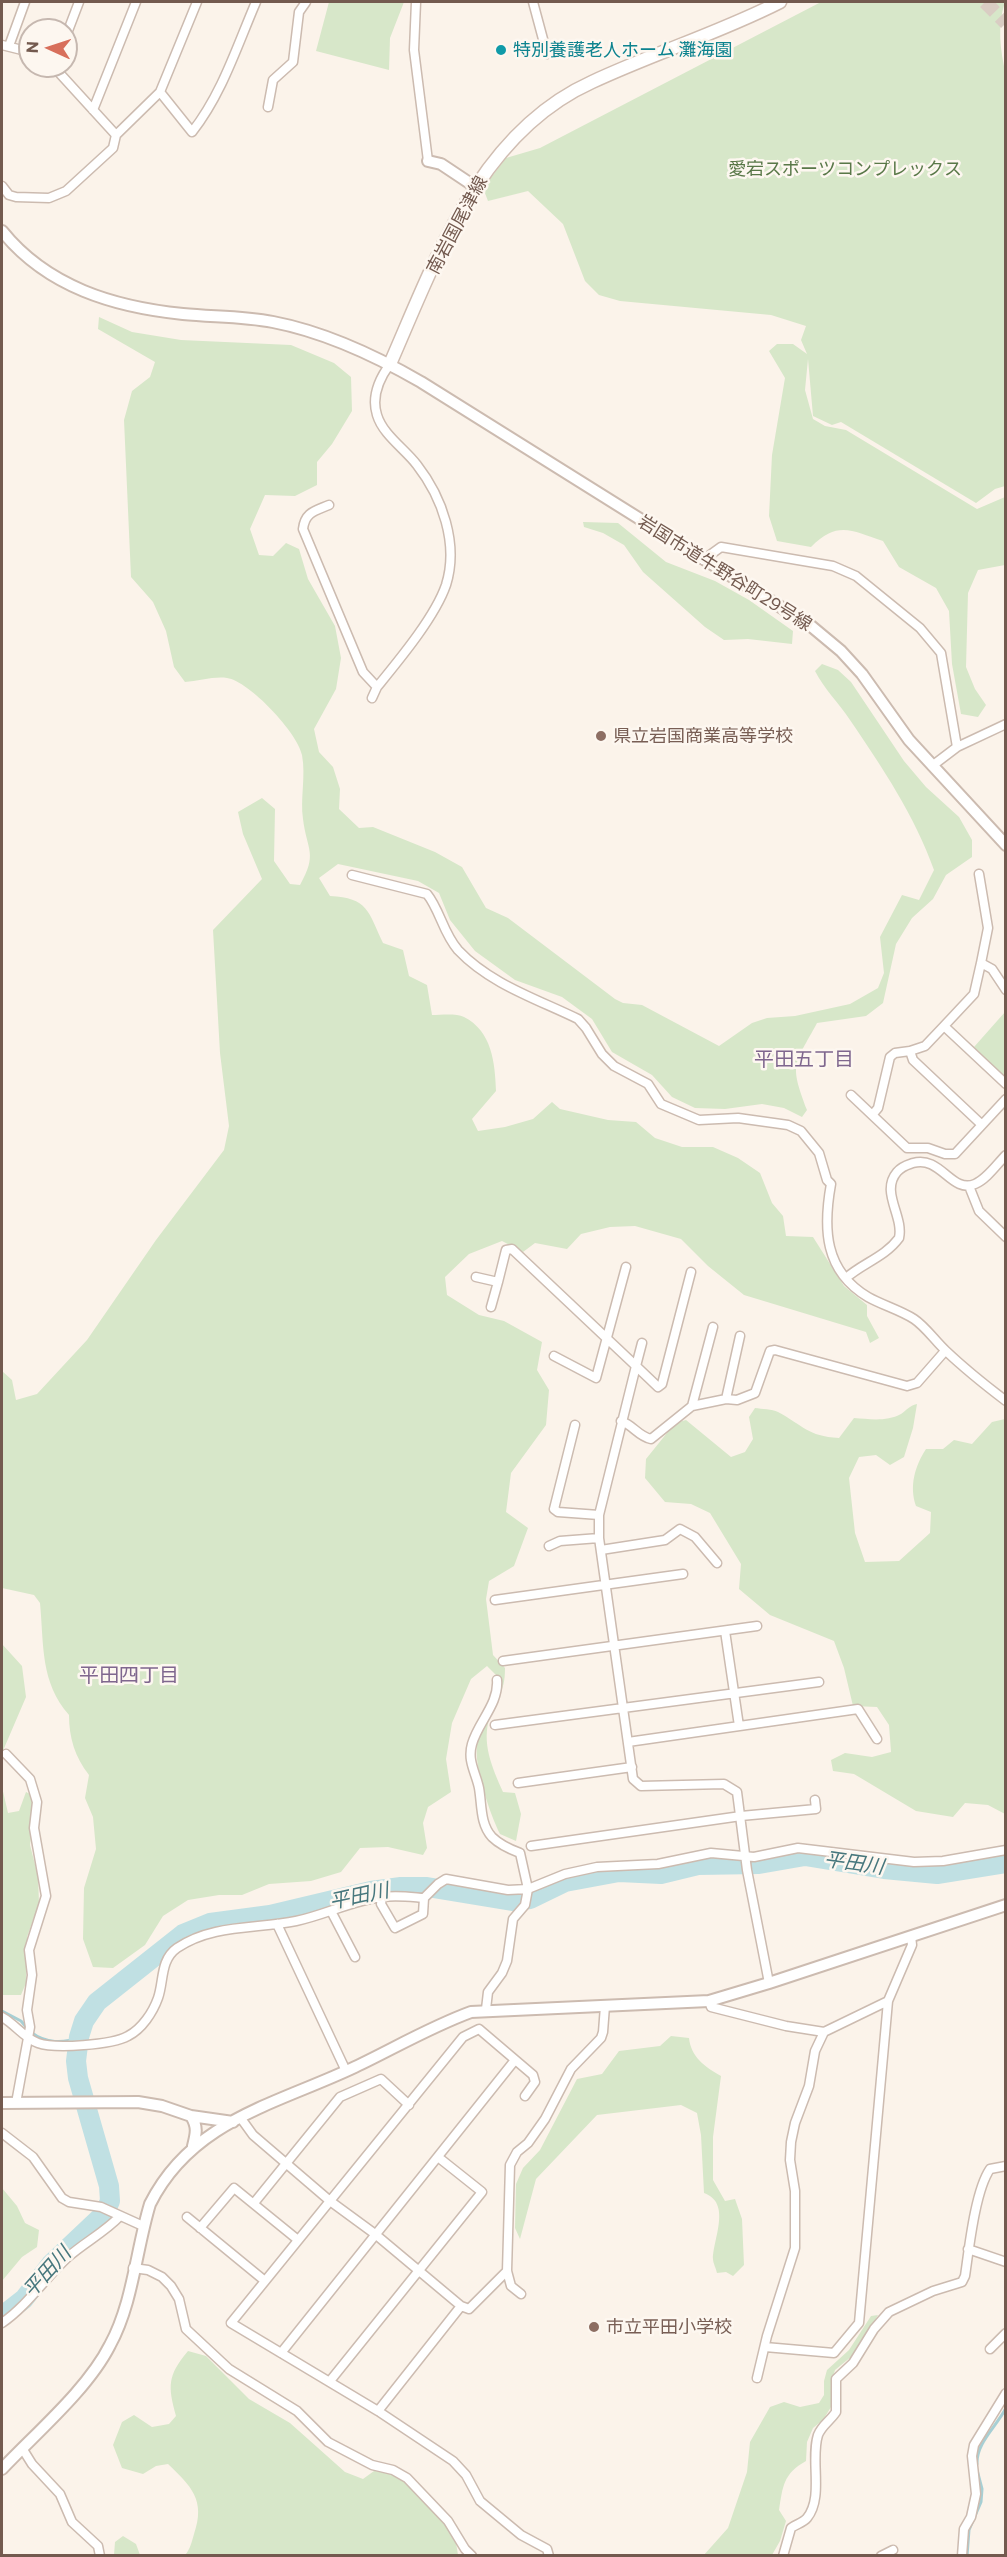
<!DOCTYPE html>
<meta charset="utf-8">
<style>
body{margin:0}
#map{position:relative;width:1007px;height:2557px;overflow:hidden;background:#fbf3ea;font-family:Commissioner,sans-serif}
canvas{display:block}
.frame{position:absolute;inset:0;border:3px solid #735a4f;pointer-events:none}
.north{position:absolute;left:18px;top:18px;width:60px;height:60px;box-sizing:border-box;background:#fdf7f0;border:2px solid #c6b8b0;border-radius:50%;rotate:273deg;font-size:16px;font-weight:700;line-height:24px;text-align:center;color:#735a4f}
.north::after{content:'';display:block;margin:auto;width:21px;height:27px;background:#d86f5b;clip-path:polygon(50% 0,100% 100%,50% 72%,0 100%)}
</style>
<div id="map">
<canvas width="1007" height="2557"></canvas>
<div class="frame"></div>
<div class="north">N</div>
</div>
<script>
const context = document.querySelector('canvas').getContext('2d');
context.lineJoin = 'round';
function fillPath(path, color) {
  context.fillStyle = color;
  context.fill(path, 'evenodd');
}
function stroke(path, color, width, dash) {
  context.strokeStyle = color;
  context.lineWidth = width;
  context.lineCap = dash ? 'butt' : 'round';
  context.setLineDash(dash || []);
  context.stroke(path);
}
function write(font, color, halo, rows, align = 'center') {
  context.font = font + ' Commissioner,"Noto Sans JP",sans-serif';
  context.lineWidth = 5;
  context.setLineDash([]);
  context.textBaseline = 'middle';
  context.strokeStyle = halo;
  context.fillStyle = color;
  for (const [text, x, y, turn = 0] of rows) {
    context.save();
    context.translate(x, y);
    context.rotate((+turn || 0) * Math.PI / 180);
    context.textAlign = isNaN(turn) ? turn : align;
    if (halo) context.strokeText(text, 0, 0);
    context.fillText(text, 0, 0);
    context.restore();
  }
}
const green = new Path2D(`
 M329,2H404L390,38L389,70L316,51Z
 M821,2H1005C997,26 1000,50 1006,75L1005,486L995,489L976,503L841,422L832,425L813,416L808,359L805,390L813,419L825,426L846,430L977,509L1005,497V565L978,570L968,593L966,667L975,689L986,705L978,717L961,714L952,664L949,611L936,588L899,567L883,541C852,531 838,520 811,547L777,541L769,516L772,455L785,378L769,351L777,344H793L807,354L801,340L806,326L771,315L620,301L599,295L585,281L563,224L528,191L488,201L483,188L506,158L540,148Z
 M99,317L132,332L181,340L291,345L334,363L351,377L352,411L332,444L317,462V485L295,496L265,495L250,529L259,555L273,556L286,543L299,549L308,579L335,626L341,658L336,689L314,729L319,752L333,767L340,789L339,809L359,828L373,827L435,852L462,867L486,908L508,918L615,999L623,1003L642,1005L719,1046L752,1023L767,1018L795,1016L850,1004L878,988L884,973L880,937L902,895L919,900L934,870C915,816 882,767 850,720C839,703 824,689 815,671L822,664L838,670L851,682L904,761L926,787L959,817L972,840V857L946,875L933,899L912,918L896,944L883,1003L866,1016L817,1023C794,1066 789,1062 807,1110L802,1117L784,1108L762,1104L725,1109L695,1108L672,1097L652,1075L612,1052L592,1019L562,997L515,980L475,951L450,920L439,893L418,881L338,864L319,878L330,896C368,898 368,911 383,943L403,950L409,976L427,985L432,1015C441,1015 456,1013 464,1017C492,1031 495,1063 496,1091L472,1119L478,1131L505,1127L533,1119L552,1102L560,1109L608,1120L636,1122L655,1138L682,1147H713L738,1158L760,1173L772,1203L783,1216L786,1236L813,1237L844,1286L867,1305V1316L879,1338L870,1343L866,1332L744,1295L708,1266L681,1239L635,1226L610,1227L581,1234L567,1249L535,1243L523,1252L502,1241L469,1254L445,1277L447,1295L479,1315L504,1321L542,1342L537,1370L549,1390L546,1425L511,1473L506,1512L528,1528L514,1566L489,1581L486,1599L493,1655L505,1668C505,1694 497,1694 490,1716C481,1743 492,1767 503,1792L515,1793L521,1814L516,1841L500,1834C490,1814 474,1767 477,1745C481,1723 493,1700 500,1679L487,1666L471,1679L452,1723L446,1759L451,1792L428,1807L423,1823L427,1848L423,1855L388,1847L360,1848L341,1872L311,1881L269,1884L242,1895H219L188,1900L163,1916L145,1945L113,1968L93,1967L83,1939L84,1888L96,1849L93,1817L85,1798L89,1775C75,1757 69,1738 69,1715C40,1682 44,1645 40,1603L34,1595L2,1588V1371L12,1380L16,1400L37,1394L87,1340L156,1240L224,1150L229,1126L220,1053L213,930L262,879L243,834L238,812L262,798L275,809L274,861L290,884L300,885C318,853 307,851 303,819C300,799 306,776 302,755C298,733 249,681 227,678C215,676 198,681 185,682L174,667L166,631L153,602L131,577L124,420L132,391L150,377L155,362L98,329Z
 M583,522L618,523L666,562L715,581L749,600L793,631L792,644L748,639L724,640L705,627L643,572L624,545L603,533L584,527Z
 M1005,1012V1079L974,1047Z
 M917,1404L913,1428L904,1457L890,1465L876,1455L859,1457L849,1478L855,1533L865,1562L899,1561L930,1533L931,1512L916,1506C909,1486 915,1466 926,1449H943L954,1440L972,1444L992,1422L1005,1419V1814L988,1805L965,1803L953,1817L916,1811L854,1774L833,1771L831,1760L845,1753L872,1757L891,1752L889,1725L877,1707L853,1706L844,1668L834,1641L770,1615L739,1589L741,1564L710,1513L691,1504L665,1502L645,1478L646,1459L675,1423L686,1420L731,1457L745,1452L753,1439L749,1417L755,1408C762,1409 772,1409 778,1412C804,1426 807,1436 839,1438L854,1418C869,1419 886,1422 901,1414C907,1410 909,1406 917,1404Z
 M2,1644L22,1666L26,1697L2,1753Z
 M2,1787L8,1813L19,1811L26,1792L36,1797L30,1845L38,1876L39,1903L27,1937L26,1983L21,1995H2Z
 M671,2036L689,2038C691,2057 705,2067 721,2076L713,2137V2180L725,2201L735,2199L742,2219L744,2265L733,2276L726,2272L717,2273C716,2268 713,2263 713,2259C713,2239 732,2203 704,2193L701,2135L697,2113L681,2105L597,2115L536,2179L520,2239L515,2228L516,2184L523,2168L540,2150L577,2079L602,2074L619,2051L660,2046Z
 M2,2188L17,2206L25,2223L39,2230L37,2247L22,2257L2,2281Z
 M878,2315L857,2352L835,2370L831,2384V2407L823,2420L813,2428L807,2442L806,2461C783,2474 783,2486 779,2510L786,2521L780,2541L772,2555L703,2556L728,2528L747,2472L750,2442L770,2407L784,2402L800,2407L819,2403L824,2395V2381L827,2370L849,2350L871,2316Z
 M188,2351L206,2356L249,2399L290,2423L345,2472L363,2479L374,2471L394,2473L413,2486L416,2495L433,2510L455,2536L458,2555H185C190,2550 192,2541 194,2534C206,2500 191,2486 168,2464L156,2466L143,2474L122,2468L113,2445L122,2422L134,2415L152,2427L169,2424L176,2416C168,2386 167,2376 188,2351Z
 M123,2536L136,2544L140,2555H114L115,2542Z`);
const stream = new Path2D(`
 M2,2011L21,2021L27,2028
 M32,2033C45,2043 64,2044 79,2037
 M977,2464C976,2443 997,2426 1006,2408
 M967,2556L969,2530L981,2502L982,2489L977,2470`);
const river = new Path2D(`
 M2,2316L24,2299L51,2264L104,2214L110,2201L109,2186L78,2078L76,2061L79,2037L84,2021L97,2002L183,1934L210,1923L270,1915L371,1891L401,1887H427L512,1901L530,1899L565,1882L619,1872L661,1874L698,1865L759,1864L805,1856L884,1869L937,1874L1006,1863`);
const trunkTunnel = new Path2D(`
 M985,2L1006,23`);
const minor = new Path2D(`
 M416,2L414,50L428,161
 M533,2L547,54
 M66,36L79,2
 M2,45L30,52
 M9,46L25,2
 M53,66L116,135
 M160,92L192,132C222,94 237,46 256,2
 M268,107L273,80L293,62L299,12L306,2
 M93,110L136,2
 M2,186L9,195L16,197L49,198L66,191L113,148L116,135L160,92L197,2
 M329,505C315,511 305,512 303,529L363,672L377,687
 M703,560L721,547L833,566L856,576L920,628L941,653L957,747
 M372,698L377,687C399,660 435,617 446,585C459,544 442,497 417,465C405,449 383,435 377,415C371,396 379,379 390,364
 M932,766L957,747L1006,724
 M979,874L988,928L981,963L974,994L944,1026L1006,1084
 M352,875L427,894C440,910 443,933 458,950C490,984 537,999 578,1019L586,1028L602,1054L614,1066L648,1084L661,1104L699,1120L738,1118L788,1125L801,1131L819,1153L827,1180L831,1184C823,1228 824,1271 868,1297C882,1305 900,1310 914,1319C926,1327 935,1341 946,1351C965,1369 985,1385 1006,1401
 M981,963L992,969L1006,990
 M910,1051L925,1046L944,1026
 M851,1095L907,1148H928L945,1154H955L1006,1099
 M873,1114L878,1108L890,1057L895,1053L910,1051L913,1060L981,1124
 M969,1186L979,1211L1006,1237
 M476,1277L498,1282L491,1307
 M846,1278C863,1263 885,1257 899,1238C904,1216 880,1192 897,1172C902,1166 907,1165 913,1163C941,1155 951,1194 975,1184C987,1179 997,1164 1006,1155
 M498,1282L506,1250L512,1249L636,1366L599,1515V1538L633,1779L641,1786L724,1784L737,1792L747,1870L769,1983
 M642,1343L636,1366L658,1387L662,1384L691,1272
 M554,1356L596,1378L626,1267
 M726,1399L737,1400L755,1393L770,1351L775,1350L907,1386L917,1383L945,1351
 M692,1406L713,1327
 M621,1421C633,1425 638,1436 651,1439L692,1406L726,1399L740,1336
 M575,1425L554,1509L558,1512L599,1515
 M549,1546L560,1541L599,1538
 M601,1550L665,1540L680,1529L695,1537L717,1563
 M495,1600L683,1574
 M725,1631L739,1726
 M503,1661L757,1626
 M495,1725L819,1682
 M628,1742L858,1709L877,1739
 M6,1754L30,1779L37,1802L34,1828L46,1896L29,1950L32,1975L27,2010L30,2027L16,2103
 M518,1783L632,1767
 M531,1846L741,1816L816,1809L815,1800
 M382,1897L381,1904L395,1928L423,1914L424,1898
 M331,1911L355,1957
 M277,1924L346,2071
 M709,2001L711,2007L786,2026L824,2032
 M486,2009L488,1992L502,1973L507,1961L513,1919L525,1905L528,1889L520,1853C512,1850 499,1844 492,1837C480,1824 482,1805 479,1788C476,1773 467,1761 472,1744C478,1722 499,1704 497,1680
 M2,2017C15,2024 24,2038 38,2043C55,2049 112,2045 128,2036C142,2029 153,2012 158,1998C164,1981 160,1960 177,1948C212,1924 256,1929 296,1921C325,1915 353,1900 383,1897C397,1895 411,1897 424,1898L438,1884L446,1879L508,1890L528,1889L565,1874L597,1867L658,1864L711,1853L754,1857L798,1848L914,1862L943,1861L1006,1850
 M525,2096L535,2082L533,2075L479,2029L463,2037L231,2323L378,2411L453,2461L466,2475L480,2501L521,2535L547,2549L549,2556
 M240,2117L253,2135L330,2201L375,2234L461,2306L469,2309L507,2271
 M2,2133L33,2157L62,2198L69,2202L101,2207L143,2226
 M254,2203L340,2097L381,2079L409,2105
 M187,2217L265,2281
 M200,2228L234,2188L298,2240
 M968,2249L1006,2262
 M133,2268L148,2270L162,2277L171,2286L179,2299L186,2329L229,2369L297,2411L328,2442L372,2465L393,2470L407,2478L448,2521L465,2549L472,2556
 M521,2294L511,2286L507,2271L510,2165L517,2152L528,2143L545,2119L571,2069L601,2038L603,2032L605,2006
 M2,2323C28,2305 45,2278 68,2257C85,2242 105,2232 120,2216
 M765,2347L834,2353L859,2323L888,2001L912,1945L911,1936
 M990,2349L1006,2333
 M281,2353L515,2060
 M757,2378L767,2336L795,2248V2191L790,2160L791,2142L795,2123L809,2086L815,2051L824,2032L888,2001
 M330,2381L482,2192L438,2157
 M378,2411L461,2306
 M22,2448L32,2464L60,2494L72,2522L98,2546L100,2556
 M783,2556L791,2528C796,2524 803,2523 807,2518C824,2497 810,2460 818,2435C822,2425 830,2421 836,2412V2379L853,2363L874,2329L889,2312L933,2291L962,2282L965,2276C969,2249 975,2191 990,2169L1006,2166
 M881,2556L893,2550
 M962,2556L964,2529L971,2517L976,2494L972,2456L974,2445L1006,2393`);
const tertiary = new Path2D(`
 M428,161L441,164L474,186
 M2,231C47,287 114,307 183,314C213,317 243,316 273,322C325,332 376,356 421,382L811,626L841,651L862,674L909,740L1006,845
 M2,2103L138,2102L162,2106L191,2116
 M193,2146C196,2134 198,2127 191,2116L233,2122
 M2,2469C36,2433 88,2389 110,2345C133,2303 136,2250 150,2204C192,2120 277,2104 355,2067C393,2049 430,2027 471,2012L709,2001L769,1983L1006,1905`);
const secondary = new Path2D(`
 M390,364C436,259 479,133 592,82C654,53 719,33 780,2`);
const markers = [
 [501,50,6,"#0f9aa8"],
 [601,736,6,"#8d6e63"],
 [594,2327,6,"#8d6e63"]
];
const cultureNames = [
 ["特別養護老人ホーム 灘海園",513,50]
];
const parkNames = [
 ["愛宕スポーツコンプレックス",845,169]
];
const streetNames = [
 ["南岩国尾津線",457,225,-62],
 ["岩国市道牛野谷町29号線",725,573,32]
];
const educationNames = [
 ["県立岩国商業高等学校",613,736],
 ["市立平田小学校",606,2327]
];
const neighbourhoodNames = [
 ["平田五丁目",804,1059],
 ["平田四丁目",129,1675]
];
const waterNames = [
 ["平田川",854,1863,8],
 ["平田川",359,1896,-12],
 ["平田川",47,2272,-48]
];
fillPath(green, '#d7e7c9');
stroke(stream, '#a7cfd4', 3);
stroke(river, '#c0e0e3', 20);
stroke(trunkTunnel, '#d9cdc3', 14, [14, 7]);
stroke(minor, '#ccbbb0', 11);
stroke(tertiary, '#ccbbb0', 14);
stroke(secondary, '#d0bdb1', 15);
stroke(minor, '#fff', 8);
stroke(tertiary, '#fff', 10);
stroke(secondary, '#fff', 12);
for (const [x, y, r, color] of markers) {
  const dot = new Path2D();
  dot.arc(x, y, r, 0, 2 * Math.PI);
  context.fillStyle = color;
  context.fill(dot);
  stroke(dot, '#fdf7f0', 2);
}
write('18px', '#0d838f', '#fdf7f0', cultureNames, 'left');
write('18px', '#597848', '#fdf7f0', parkNames);
write('18px', '#735a4f', '#fdf7f0', streetNames);
write('18px', '#785e54', '#fdf7f0', educationNames, 'left');
write('20px', '#7f678e', '#fdf7f0', neighbourhoodNames);
write('italic 20px', '#47777d', '#fdf7f0', waterNames);
</script>
